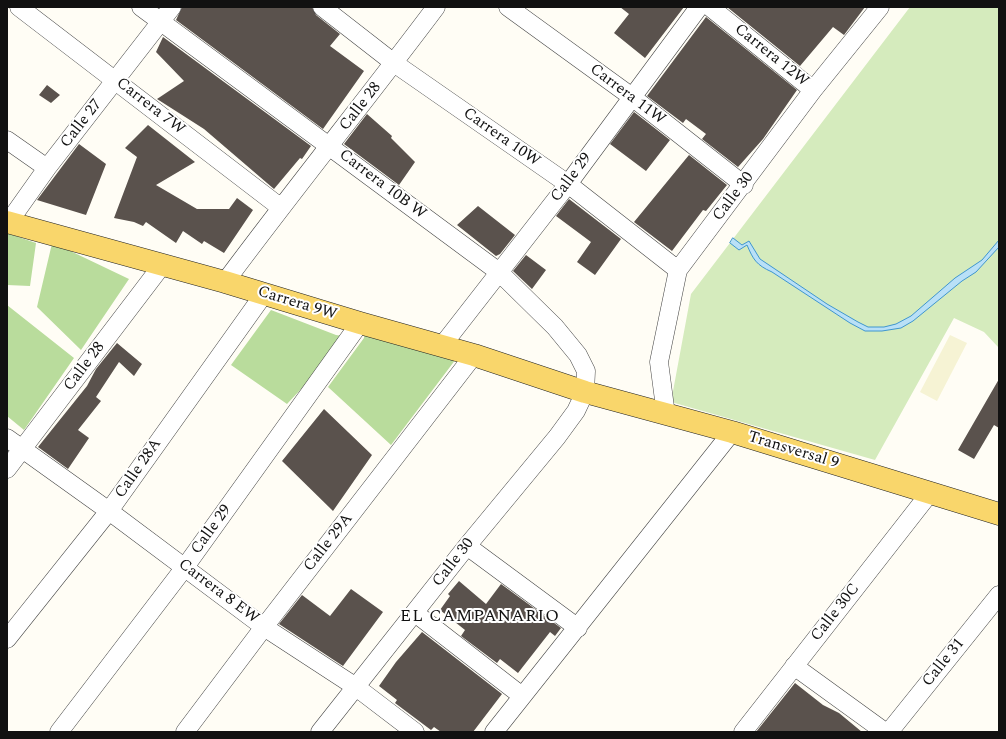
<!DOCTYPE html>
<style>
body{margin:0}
#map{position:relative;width:1006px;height:739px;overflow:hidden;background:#fffdf5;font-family:Spectral,serif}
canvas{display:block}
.frame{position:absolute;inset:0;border:8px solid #111;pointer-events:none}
</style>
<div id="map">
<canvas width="1006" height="739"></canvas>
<div class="frame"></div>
</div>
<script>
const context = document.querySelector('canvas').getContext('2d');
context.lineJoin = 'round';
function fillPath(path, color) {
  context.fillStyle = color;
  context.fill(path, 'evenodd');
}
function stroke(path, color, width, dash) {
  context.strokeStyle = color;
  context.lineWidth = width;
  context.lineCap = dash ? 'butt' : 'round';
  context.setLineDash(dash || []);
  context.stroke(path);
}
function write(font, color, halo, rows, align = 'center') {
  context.font = font + ' Spectral,serif';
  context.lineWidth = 4;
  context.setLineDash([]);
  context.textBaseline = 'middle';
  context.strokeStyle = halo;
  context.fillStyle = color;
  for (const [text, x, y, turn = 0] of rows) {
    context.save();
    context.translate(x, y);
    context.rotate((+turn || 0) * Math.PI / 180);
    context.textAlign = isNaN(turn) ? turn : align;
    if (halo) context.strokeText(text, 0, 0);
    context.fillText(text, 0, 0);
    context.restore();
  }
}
const farmland = new Path2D(`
 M950,335L967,343L937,401L920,392Z`);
const green = new Path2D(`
 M910,7H999V348L984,332L954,318L875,460L671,402L691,294Z`);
const forest = new Path2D(`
 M7,233L36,243L30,286L7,285Z
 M54,235L62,247L129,279L81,350L37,307Z
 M7,305L74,358L24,430L7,416Z
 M271,310L336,335L350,337L287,404L231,365Z
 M365,327L459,355L391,445L328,387L364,338Z`);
const water = new Path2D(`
 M733,238L742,245L749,241L760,259L769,265L827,304L858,322L868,327H884L896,324L911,316L955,278L982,260L999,240V247L976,272L962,281L913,321L901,328L882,331H865L850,323L772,272C756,265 753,259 747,245L739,250L730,243Z`);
const building = new Path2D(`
 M182,7H312L316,15L340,34L330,46L364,71L323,129L176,20Z
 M620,7H684L645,58L614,33L629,14Z
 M727,7H865L844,35L833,27L800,66Z
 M706,17L797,90L763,139L738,167L702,139L706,134L686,119L683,123L647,96Z
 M163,37L311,146L302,159L300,158L274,189L204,129L157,99L184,81L156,52Z
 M47,85L60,95L51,103L39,95Z
 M634,112L670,140L646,171L610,144Z
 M367,114L392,136L391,138L415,162L399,185L344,144Z
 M148,125L195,162L156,185L197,209H229L237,198L253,210L224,253L204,241L202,244L183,231L176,243L146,222L143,226L134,222L114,218L137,157L125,148Z
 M79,144L106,164L86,215L37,200Z
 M689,155L727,185L706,211L703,210L672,251L634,222Z
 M569,199L621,239L595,275L577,262L591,242L556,216Z
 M478,206L515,235L500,254L496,256L457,225Z
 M526,255L546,270L532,289L513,271Z
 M117,343L142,364L134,376L119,362L96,397L101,401L78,430L89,438L68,469L38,447L87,386L96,369Z
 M999,379V428L994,425L974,459L958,450Z
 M324,409L372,455L333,511L282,461Z
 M459,581L486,604L501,584L561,628L555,636L550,632L518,673L500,659L497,663L461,636L465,630L440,610L450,596L448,594Z
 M351,589L383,612L343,666L279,624L302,595L330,616Z
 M422,632L502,694L473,732H441L434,727L431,730L395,703L397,700L379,686L396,662Z
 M795,683L823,705L839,713L862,732H756Z`);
const minor = new Path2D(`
 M19,7L280,207
 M141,7L499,272L555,327L578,355L586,371L585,392L576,411L557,437L467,546L320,732
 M322,7L394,63L568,184L678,270
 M508,7L632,97L744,185
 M710,7L813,90
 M7,140L47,168
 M8,223L47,168L172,7
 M225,282C294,189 367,99 436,7
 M441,347L568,184L699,7
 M666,415L659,362L678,270L813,90L880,7
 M7,438L109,511L264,627L356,687L415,732
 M7,469L163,264
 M467,546L578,628
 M415,613L522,696
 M7,639L109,511L264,294
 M794,666L885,732
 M59,732L185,567L360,323
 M185,732L264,627L474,355
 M494,732L732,432
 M743,732L929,494
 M889,732L999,595`);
const major = new Path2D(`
 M7,222L225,282L360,323L474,355L585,392L732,432L999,514`);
const streetNames = [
 ["Carrera 12W",771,56,39],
 ["Carrera 11W",627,95,37],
 ["Carrera 7W",150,107,38],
 ["Calle 28",361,107,-52],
 ["Calle 27",82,124,-52],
 ["Carrera 10W",501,138,35],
 ["Calle 29",572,178,-53],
 ["Carrera 10B W",382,185,37],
 ["Calle 30",734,197,-53],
 ["Carrera 9W",297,304,17],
 ["Calle 28",85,367,-53],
 ["Transversal 9",793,451,17],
 ["Calle 28A",139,469,-55],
 ["Calle 29",212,530,-54],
 ["Calle 29A",329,543,-52],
 ["Calle 30",454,563,-52],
 ["Carrera 8 EW",218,592,37],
 ["Calle 30C",836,613,-52],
 ["Calle 31",944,663,-51]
];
const neighbourhoodNames = [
 ["EL CAMPANARIO",480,618]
];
fillPath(farmland, '#f6f3d4');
fillPath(green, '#d5ebbd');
fillPath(forest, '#b9dc9c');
fillPath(water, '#b9e0f7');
stroke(water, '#3f96cf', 1);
fillPath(building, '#5a524d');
stroke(minor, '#444', 19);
stroke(major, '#222', 23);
stroke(minor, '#fff', 18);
stroke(major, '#f9d66b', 22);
write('16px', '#111', '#fff', streetNames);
context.letterSpacing = '1px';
write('17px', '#111', '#fff', neighbourhoodNames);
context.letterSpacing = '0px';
</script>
